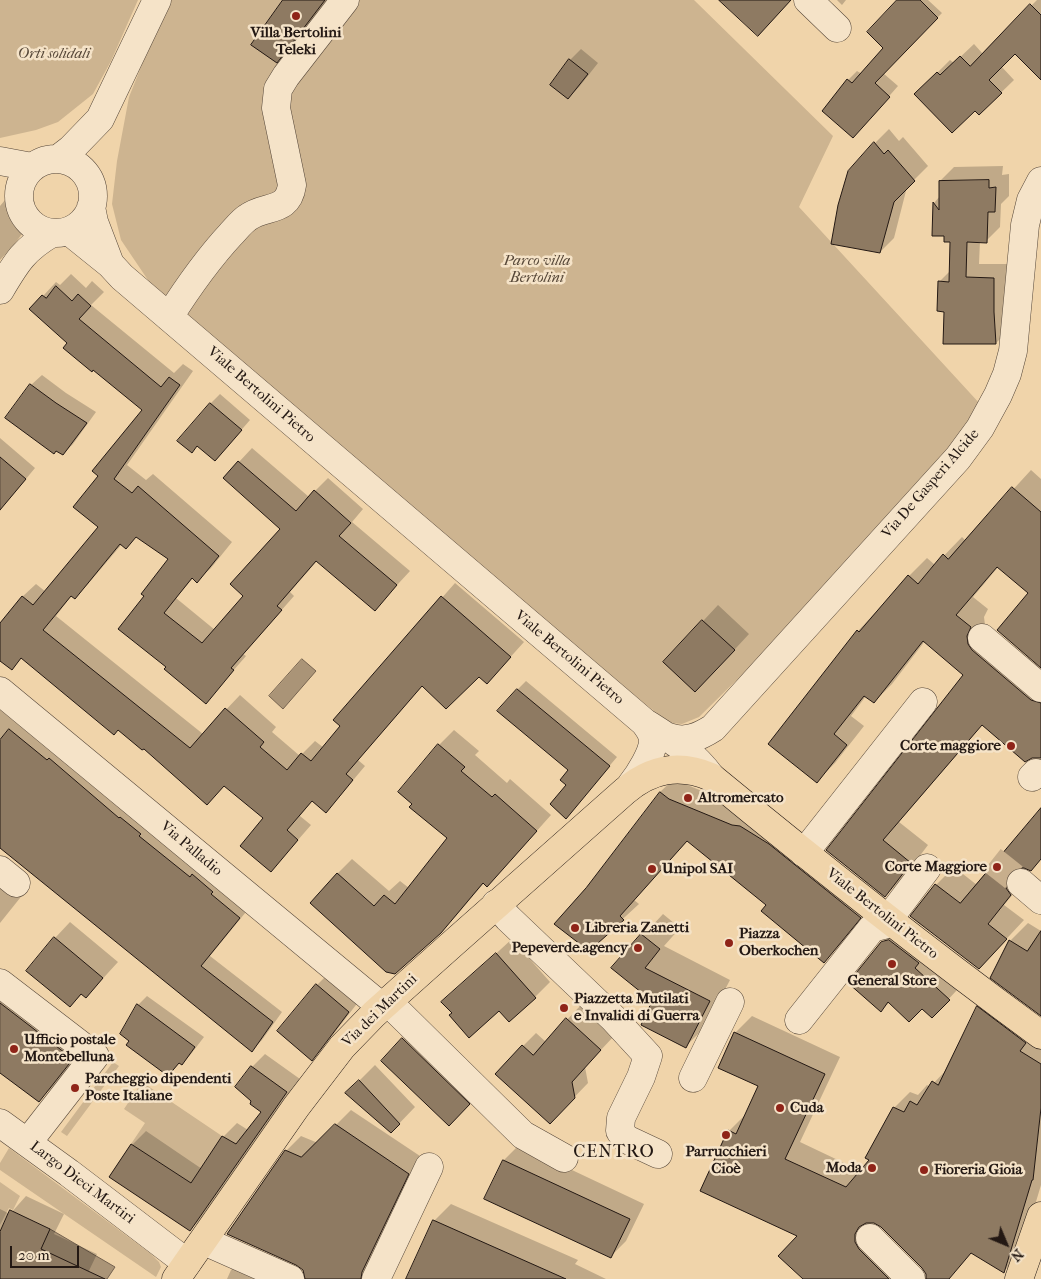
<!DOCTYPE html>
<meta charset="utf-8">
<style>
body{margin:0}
#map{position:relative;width:1041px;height:1279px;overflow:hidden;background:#f0d4aa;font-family:"IM FELL French Canon",serif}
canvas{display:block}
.north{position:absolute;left:981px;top:1219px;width:50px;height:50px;-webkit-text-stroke:4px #f5e3c8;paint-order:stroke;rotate:135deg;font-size:14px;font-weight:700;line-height:20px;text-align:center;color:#231813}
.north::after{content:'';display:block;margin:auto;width:18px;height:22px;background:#231813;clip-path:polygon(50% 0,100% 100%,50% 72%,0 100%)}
.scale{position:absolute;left:10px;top:1246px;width:69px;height:22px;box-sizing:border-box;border:2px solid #231813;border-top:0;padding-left:6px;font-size:15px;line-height:18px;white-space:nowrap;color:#231813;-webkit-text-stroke:4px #f5e3c8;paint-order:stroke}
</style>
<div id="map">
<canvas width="1041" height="1279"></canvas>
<div class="north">N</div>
<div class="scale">20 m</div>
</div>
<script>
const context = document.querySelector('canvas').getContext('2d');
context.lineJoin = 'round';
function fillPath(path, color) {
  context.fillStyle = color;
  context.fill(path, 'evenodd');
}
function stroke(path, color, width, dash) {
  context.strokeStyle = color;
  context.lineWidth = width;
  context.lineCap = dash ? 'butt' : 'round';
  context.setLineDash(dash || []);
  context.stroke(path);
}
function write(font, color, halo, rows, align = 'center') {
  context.font = font + ' "IM FELL French Canon",serif';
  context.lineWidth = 5;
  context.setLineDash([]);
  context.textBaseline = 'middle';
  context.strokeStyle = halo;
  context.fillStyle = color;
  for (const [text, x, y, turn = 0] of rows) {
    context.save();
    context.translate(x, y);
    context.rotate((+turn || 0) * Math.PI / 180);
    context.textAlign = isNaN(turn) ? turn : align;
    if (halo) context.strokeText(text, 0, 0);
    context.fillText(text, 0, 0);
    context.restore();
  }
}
const green = new Path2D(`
 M0,0H138L111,61L93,94L58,122L36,130L0,138Z
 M168,0H694L833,136L799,207L981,405L966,433L762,655L699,717L682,724L672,723L664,719L367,478L150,283L121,240L112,204L117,161L129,97Z
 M113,1062L119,1066L67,1136L61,1132Z
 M142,1082L222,1136L191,1183L131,1144L145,1123L124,1109Z
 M9,1148L151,1254L159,1262L161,1267L156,1277L0,1170V1163Z
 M0,1182L20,1196L13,1210L9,1208L0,1225Z`);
const water = new Path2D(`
 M302,659L316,671L283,709L269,696Z
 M50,1229L115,1267L107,1279H78L41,1249Z`);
const shadow = new Path2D(`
 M285,0H327L291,46L276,61Z
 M837,0H846L842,5Z
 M898,0H928L942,13L883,73L898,86L862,127L848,80L857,71L862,74L885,48Z
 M1037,0H1041V62L1015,52L1001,66L1014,80L979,114L975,109L916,94L950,60L954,63L974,44L983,54Z
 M581,49L598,63L579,87L568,98L551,84L570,60Z
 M889,129L899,141L903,137L928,166L907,187L894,238L880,252L875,143Z
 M1003,166L1002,175L1009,174V196L1001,204L1000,227L986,241H980L979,264H1007L1010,329L996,343L945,311L939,282L950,271L951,241L946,235H933L934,203L940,196V181L954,167Z
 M5,200L34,218L13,246L0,260V206Z
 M71,274L86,288L92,281L104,292L91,305L174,373L183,364L193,371L127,465L146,480L153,474L232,542L211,568L197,581L193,578L176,598L215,630L245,596L282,529L224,478L252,448L309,497L328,478L363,509L352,522L410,571L375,609L317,561L290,592L294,596L243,654L246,656L206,702L168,667L146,596L170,559L137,536L126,547L122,544L88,584L75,597L72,595L56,616L203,734L240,695L276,727L272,732L300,756L315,741L324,748L342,726L335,719L455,583L524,642L487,683L479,675L423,685L358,760L365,766L339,797L326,811L313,800L300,816L311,825L271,871L265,818L225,785L207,803L144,747L22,658L12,668L0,659V625L22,597L36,584L46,592L100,527V476L143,410L31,309L56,282L60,285Z
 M42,375L66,393L96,412L73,444L63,454L31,385Z
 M220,394L250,420L224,450L198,445L191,452L210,404Z
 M0,438L35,468L11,497L0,507Z
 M1031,470L1041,479V666L1030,593L999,566L973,597L988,609L984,617L985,625L1041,676V757L983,724L899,822L928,845L903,878L885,896L828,850L965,675L925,641L892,684L874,702L866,696L851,716L864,726L835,763L817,781L769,744L858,631L909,576L927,558L935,565L962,537L966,541Z
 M718,605L749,634L711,675L665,662Z
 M526,681L617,757L566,817L570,770L517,690Z
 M0,700L250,907L210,956L282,1012L262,1040L252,1050L0,847Z
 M454,730L479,751L475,755L507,783L510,779L551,815L502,870L484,883L456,916L395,973L337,874L352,859L389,891L400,881L409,888L449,838L439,745Z
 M676,777L685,784L748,810L875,902L839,946L824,962L767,905L688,840L634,900L639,904L589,950L587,889L660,792Z
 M1041,810V859L1031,870L1023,866L1028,876L1004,905L1024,920L997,949L936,885L954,867L977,885Z
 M0,874L24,893L0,923Z
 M663,914L680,928L664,946L730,980L706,1026L686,1046L653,1001L613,968Z
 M70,922L118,962L86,997L82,994L70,1006L55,938Z
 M1028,923L1041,931V1015L1010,941Z
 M891,934L923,959L957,990L932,1017L922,1007L890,1002L881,1010L882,943Z
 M512,939L550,982L535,997L499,1009L453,1013L443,1002Z
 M327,975L359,1001L322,1049L312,1059L317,985Z
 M0,981L88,1043L55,1085L39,1100L0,1071Z
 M994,991L1041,1038V1185L1020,1255L1004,1271L972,1252L948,1279H804L800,1236L729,1131L745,1115L760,1086L720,1067L736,1032L752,1016L840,1057L800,1142L861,1171L870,1159L894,1108L910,1092L918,1095L927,1085L930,1087L949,1067L978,1007ZM871,1222H875L882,1226L923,1268L927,1278H924L871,1225Z
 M147,996L204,1037L191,1054L182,1064L180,1062L168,1075L131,1040L138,1005Z
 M581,1005L614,1036L585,1067L588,1083L563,1109L523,1046L536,1033L546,1042Z
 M418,1023L484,1088L465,1108L383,1060Z
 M265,1054L300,1079L204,1216L190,1230L111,1177L132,1145L146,1131L202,1169L223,1137L237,1123L248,1130L263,1112L252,1067Z
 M375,1065L415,1107L391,1132L347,1093Z
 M351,1110L423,1158L371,1279H306L286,1151L301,1136L318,1143Z
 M519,1145L644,1204L626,1241L611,1256L504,1160Z
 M26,1196L64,1214L54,1234L97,1254L85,1279H0V1209L10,1214Z
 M451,1204L578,1260L575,1264L606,1279H407L434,1221Z
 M246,1255L299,1278L303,1279H227L231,1270Z`);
const building = new Path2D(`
 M283,0H325L277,63L251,45Z
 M719,0H791L758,36Z
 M897,0H920L938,18L875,83L890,97L853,138L822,111L847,79L852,83L883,48L867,32Z
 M1030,4L1041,15V80L1015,54L989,80L1002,93L979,115L975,111L952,133L914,94L937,72L940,75L960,56L970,66Z
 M569,59L588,74L568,99L550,85Z
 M874,142L884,154L888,150L915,181L894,202L880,253L831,244L838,205L848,171Z
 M989,180V188L996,187L995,212H988L987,243L967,242L966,277L994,278V312L996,344H943L944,312L937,311L938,281L949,282L950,242H944V236H932L933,202L939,210V181Z
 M56,286L72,301L78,294L91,306L79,319L161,387L169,377L180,385L114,479L132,493L138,486L219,556L197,583L192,578L164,613L202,643L243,596L230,584L280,529L223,478L238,461L296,511L314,490L351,523L339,536L397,585L375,611L316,561L277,606L282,610L231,668L234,670L206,704L164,669L166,667L118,629L144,596L141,594L168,559L136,537L126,549L120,544L75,599L71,596L43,630L190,748L225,708L264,742L260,747L287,770L301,753L311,761L340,726L333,720L441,596L511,657L487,684L479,677L446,709L422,686L346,774L353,780L326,813L312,801L287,830L298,840L271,872L240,846L263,818L224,786L207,805L144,749L142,750L118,730L114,735L21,658L12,670L0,661V623L22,596L33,605L98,527L73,507L98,476L92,471L142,410L93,370L92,372L63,348L67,343L29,309L42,295L46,298Z
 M30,384L56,403L87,423L63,455L56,451L54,454L5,418Z
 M210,403L242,430L215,461L197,446L192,453L177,441Z
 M0,457L26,479L0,510Z
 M1012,487L1041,512V668L997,630L1028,593L997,567L956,615L971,627L967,636L968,644L972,650L1031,700L1041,703V758H1032L1025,762L982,725L883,840L911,863L885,897L826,850L963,675L923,641L874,703L864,696L834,734L847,745L817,783L768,744L857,630L859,632L908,575L918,584L943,554L948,559Z
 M702,620L735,650L695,692L663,662Z
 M517,689L610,766L566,819L550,804L566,785L560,780L568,770L497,711Z
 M9,729L47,760L49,758L119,818L120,817L141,834L139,836L190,877L192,874L213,892L211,894L240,918L201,966L273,1022L252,1052L0,848V740Z
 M438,744L465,767L461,771L492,797L495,794L537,831L487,887L483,883L441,933L395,974L386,972L310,903L337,873L374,906L384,895L395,904L447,838L409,807L412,804L398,792Z
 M660,792L669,799L732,825L740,826L769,844L861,918L824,963L761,911L766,905L687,841L620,916L624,920L589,951L554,924L586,888Z
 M1041,808V859L1031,871L1024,868H1016L1009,873L1006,881V888L1011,895L988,924L1007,939L979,969L910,916L935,884L960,903Z
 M1041,931V1016L990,978L1009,940L1027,951Z
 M641,934L660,949L645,968L710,1001L686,1048L641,1025L652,1001L611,968Z
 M54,937L103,978L86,998L81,994L70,1007L26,971Z
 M889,940L919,963L915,968L950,1000L932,1018L922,1009L909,1022L888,1002L881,1012L848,983L881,942Z
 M496,953L536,998L509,1022L499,1011L469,1038L449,1015L452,1013L441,1002Z
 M316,984L349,1012L312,1061L277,1031Z
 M0,1003L73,1059L39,1102L0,1073Z
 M137,1004L195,1047L182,1065L179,1063L168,1076L126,1045L129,1041L120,1034Z
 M977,1006L1026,1043L1020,1051L1041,1064V1108L1033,1180H1032L1004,1273L971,1253L949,1279H926V1274L922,1268L881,1227L874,1223H866L859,1227L855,1234V1242L859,1249L889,1279H803L778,1256L797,1236L700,1191L728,1130L736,1134L758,1086L718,1068L734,1032L825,1074L785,1159L846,1187L869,1160L865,1158L893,1107L904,1112L910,1101L917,1105L932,1081L938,1085Z
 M566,1018L601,1050L572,1082L575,1098L550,1124L495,1074L522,1045L533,1055Z
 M402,1038L470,1104L449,1126L381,1061Z
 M251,1066L287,1092L190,1231L109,1177L131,1144L191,1183L222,1136L236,1144L261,1112L250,1104L251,1101L235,1087Z
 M359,1080L400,1124L391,1133L345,1093Z
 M335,1124L409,1174L362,1272L361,1279H305L303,1270L296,1265L227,1234L285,1150L301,1157Z
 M503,1160L630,1219L611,1258L484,1199Z
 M10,1210L50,1229L41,1249L105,1279H0V1232Z
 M433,1220L566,1279H406Z`);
const minorTunnel = new Path2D(`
 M992,860L1021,883`);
const minor = new Path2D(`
 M808,0L837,28
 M58,159L71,149L100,119L157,0
 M19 196a37 37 0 1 1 74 0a37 37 0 1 1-74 0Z
 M0,161L32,167
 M69,231L110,264L94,222L91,207
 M110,264L122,277L644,722C669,738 693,752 711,777
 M0,290C16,263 24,249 52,233
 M169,317C188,287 207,260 231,234C236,229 241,222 247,218C265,204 288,214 292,185L276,108L278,89L286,76L345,0
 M982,638L1041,688
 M0,691L382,1007
 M669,737C685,743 699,737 713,728L958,458L980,428L998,395L1007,374L1013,351L1025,225L1031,200L1041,181
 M1032,777L1036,773
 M631,785C639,775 654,752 653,739C652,732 648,727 644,722
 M804,853L923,702
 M0,870L16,883
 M1021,883L1041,900
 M496,904L508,918L613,1018L648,1056L641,1077L621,1118L620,1131L626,1139L658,1154
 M0,983L95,1056L28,1142
 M396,1010L523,1135L564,1158
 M799,1020L872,928L884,925L927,868
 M693,1078L730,1002
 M0,1123L69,1173L187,1263
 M870,1238L911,1279
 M213,1245L290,1279
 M376,1279L429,1167`);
const major = new Path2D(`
 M176,1279L296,1107L342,1047L374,1014L450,946L625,791C651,769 679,763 711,777C819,866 928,952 1041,1035
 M1019,1279L1041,1216`);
const markers = [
 [296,16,5,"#8f2418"],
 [1011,746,5,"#8f2418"],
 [688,798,5,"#8f2418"],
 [997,867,5,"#8f2418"],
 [652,869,5,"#8f2418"],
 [575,928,5,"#8f2418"],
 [729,943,5,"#8f2418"],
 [638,948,5,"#8f2418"],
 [892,964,5,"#8f2418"],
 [564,1008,5,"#8f2418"],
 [14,1049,5,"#8f2418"],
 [75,1088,5,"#8f2418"],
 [780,1108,5,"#8f2418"],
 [726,1135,5,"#8f2418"],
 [872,1168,5,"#8f2418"],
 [924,1170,5,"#8f2418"]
];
const poiNames = [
 ["Villa Bertolini",296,33,"center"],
 ["Teleki",296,50,"center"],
 ["Corte maggiore",1001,746,"right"],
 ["Altromercato",698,798],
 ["Corte Maggiore",987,867,"right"],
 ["Unipol SAI",662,869],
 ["Libreria Zanetti",585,928],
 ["Piazza",739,934],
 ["Oberkochen",739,951],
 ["Pepeverde.agency",628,948,"right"],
 ["General Store",892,981,"center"],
 ["Piazzetta Mutilati",574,999],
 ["e Invalidi di Guerra",574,1016],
 ["Ufficio postale",24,1040],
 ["Montebelluna",24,1057],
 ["Parcheggio dipendenti",85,1079],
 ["Poste Italiane",85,1096],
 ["Cuda",790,1108],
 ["Parrucchieri",726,1152,"center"],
 ["Cioè",726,1169,"center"],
 ["Moda",862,1168,"right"],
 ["Fioreria Gioia",934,1170]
];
const parkNames = [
 ["Orti solidali",54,54],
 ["Parco villa",537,261],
 ["Bertolini",537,278]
];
const streetNames = [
 ["Viale Bertolini Pietro",261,395,41],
 ["Via De Gasperi Alcide",931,484,-49],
 ["Viale Bertolini Pietro",569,658,40],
 ["Via Palladio",191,849,40],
 ["Viale Bertolini Pietro",882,914,38],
 ["Via dei Martini",380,1011,-44],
 ["Largo Dieci Martiri",82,1183,37]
];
const quarterNames = [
 ["CENTRO",614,1153]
];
fillPath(green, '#cdb490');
fillPath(water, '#aa9477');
stroke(water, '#74624f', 1);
fillPath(shadow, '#0003');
fillPath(building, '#8e7a62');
stroke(building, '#231813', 1);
stroke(minorTunnel, '#c7ae8c', 28, [28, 14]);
stroke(minor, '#564739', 29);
stroke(major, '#231813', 29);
stroke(minor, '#f5e3c8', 28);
stroke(major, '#f0d4aa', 28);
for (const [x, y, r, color] of markers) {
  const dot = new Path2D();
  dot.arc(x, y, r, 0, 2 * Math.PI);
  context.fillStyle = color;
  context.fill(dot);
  stroke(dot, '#f5e3c8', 2);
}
write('bold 15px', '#231813', '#f5e3c8', poiNames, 'left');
write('italic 15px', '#564738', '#f5e3c8', parkNames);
write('15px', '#231813', '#f5e3c8', streetNames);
context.letterSpacing = '1px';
write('18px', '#231813', '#f5e3c8', quarterNames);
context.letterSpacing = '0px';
</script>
